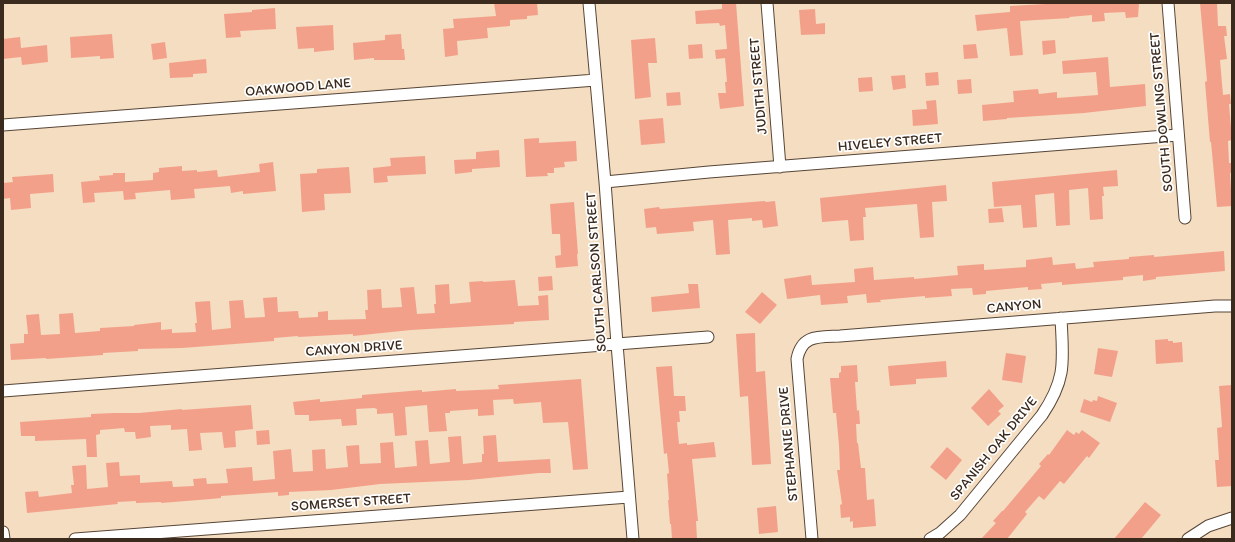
<!DOCTYPE html>
<style>
body{margin:0}
#map{position:relative;width:1235px;height:542px;overflow:hidden;background:#f4ddc0;font-family:Itim,sans-serif}
canvas{display:block}
.frame{position:absolute;inset:0;border:4px solid #3b2a1e;pointer-events:none}
</style>
<div id="map">
<canvas width="1235" height="542"></canvas>
<div class="frame"></div>
</div>
<script>
const context = document.querySelector('canvas').getContext('2d');
context.lineJoin = 'round';
function fillPath(path, color) {
  context.fillStyle = color;
  context.fill(path, 'evenodd');
}
function stroke(path, color, width, dash) {
  context.strokeStyle = color;
  context.lineWidth = width;
  context.lineCap = dash ? 'butt' : 'round';
  context.setLineDash(dash || []);
  context.stroke(path);
}
function write(font, color, halo, rows, align = 'center') {
  context.font = font + ' Itim,sans-serif';
  context.lineWidth = 3.5;
  context.setLineDash([]);
  context.textBaseline = 'middle';
  context.strokeStyle = halo;
  context.fillStyle = color;
  for (const [text, x, y, turn = 0] of rows) {
    context.save();
    context.translate(x, y);
    context.rotate((+turn || 0) * Math.PI / 180);
    context.textAlign = isNaN(turn) ? turn : align;
    if (halo) context.strokeText(text, 0, 0);
    context.fillText(text, 0, 0);
    context.restore();
  }
}
const building = new Path2D(`
 M494,3H537L538,15L527,16V19L510,20V26L487,28L488,38L457,41L458,55L445,57L443,29L454,28L453,19L496,16Z
 M722,3H736L744,106L720,109L718,93H726L725,82H727L725,58L716,59L715,50L727,49L725,25L720,26L719,23L696,24L695,11L722,9Z
 M1063,3H1139L1138,17L1126,18L1125,12L1104,13L1105,21L1092,22V15L1069,17L1070,18L1020,21L1023,55L1010,56L1007,28L977,31L975,15L1010,12V6Z
 M1200,3H1217L1218,26H1226L1227,36H1224L1227,59L1220,60L1223,95L1230,94L1231,104H1229L1232,140L1228,141L1229,163H1232V173H1230L1232,206L1217,207L1211,142H1210L1205,82L1207,81Z
 M275,8L276,29L240,31L241,37L226,38L224,14L252,12V10Z
 M815,9L816,24L825,23V34L801,35L799,10Z
 M333,25L334,50L314,52V48L298,49L296,27Z
 M112,34L114,58L100,59V56L71,58L70,37Z
 M401,34L402,49H404L405,60H374V58L354,60L353,43L385,40V35Z
 M20,37L21,48L47,45L48,62L22,65L21,57L3,59V39Z
 M655,38L657,63H648L651,97L635,99L631,40Z
 M1055,40L1056,53L1043,55L1042,41Z
 M165,42L167,58L153,60L151,44Z
 M702,44L703,58L689,59L688,45Z
 M976,44L978,58L964,59L963,45Z
 M1108,57L1110,87L1145,84L1146,106L1084,113L1007,118V119L983,121L982,105L1014,102L1013,91L1038,89L1039,94L1057,92V98L1098,95L1096,72L1063,74L1062,61Z
 M206,59L207,73L193,74V77L170,78L169,63Z
 M938,72L939,85L926,86L925,73Z
 M905,75L906,88L893,90L891,76Z
 M872,77L873,91L859,92L858,78Z
 M971,79L972,93L958,94L957,80Z
 M680,92L681,105L667,106L666,93Z
 M936,100L938,124L913,126L912,110L927,109L926,101Z
 M663,118L665,143L641,145L639,120Z
 M539,138V143L576,141L577,161L564,162L565,167L554,168V173H547L548,176L526,177L524,139Z
 M499,150L500,167L472,169V172L455,174L454,160L476,159V152Z
 M425,156L426,174L387,176L388,182L374,183L373,168L391,166L390,158Z
 M273,162L276,191L243,194V191L231,193L230,186L194,189L195,198L171,200L170,190L135,193L136,199L124,200L123,191L94,193L95,202L83,203L81,182L100,180L99,176L113,175V173H125V182L153,180V173L159,172V168L182,166V171L197,170V172L217,170L218,177L260,172L259,164Z
 M349,167L351,193L324,194L325,210L302,212L300,174L317,173V169Z
 M1117,170L1118,186L1103,187L1104,196H1102L1103,219L1090,220L1088,188L1069,190L1070,225L1056,226L1054,193L1035,195L1037,227L1023,228L1021,205L994,207L992,182Z
 M53,174L54,192L30,194L31,208L11,210L10,198L3,199V183L13,182L12,177Z
 M946,185L947,201L932,202L934,237L920,238L917,204L865,208L866,217H863L864,240L850,241L848,220L822,222L820,198Z
 M765,201L766,202L775,201L778,226L763,228L762,220L752,221V218L728,220L730,254L716,255L713,220L693,222L694,231L657,234L656,227L646,228L644,209L659,207L660,209Z
 M574,202L578,254H577L578,266L556,268L555,256L561,255L560,234H552L550,204Z
 M1002,208L1004,222L989,223L988,209Z
 M1224,251L1225,271L1156,277V279L1143,281V275L1123,277V280L1062,285V282L1041,284L1042,289L1028,290V287L986,291V294L973,295L972,288L951,289L952,296L925,298V296L880,300L881,302L867,303L866,294L847,296L848,303L821,305L820,295L787,299L784,279L811,275L812,285L855,282L854,269L873,267L874,280L914,277V279L958,275L957,266L984,264V270L1026,267V260L1052,257L1053,265L1075,263L1076,269L1094,267L1093,262L1129,259V257L1154,255V257Z
 M552,276L553,290L539,291L538,277Z
 M515,280L518,306L539,305L538,296L548,295L549,320L514,322V324L411,330L353,336V334L298,337V336L274,338V341L182,348L138,349V351L103,353V355L46,359V358L11,360L10,344L24,343V334H28L26,315L39,314L41,335L60,334L59,314L73,313L75,333L100,331V328L134,326V325L161,322V330L172,329V333L196,332L195,323H197L195,302L210,301L212,330L231,328L229,301L243,300L245,318L265,317L263,298L277,297L278,312L298,311L299,318L318,317V312L328,311V320L366,319L365,310H368L367,290L381,289L382,308L402,307L400,288L414,287L417,314L435,313L434,304H436L435,285L449,284L450,304L471,302L469,282L483,281V282Z
 M688,284H698L700,308L652,312L651,297L689,293Z
 M762,292L777,305L760,324L745,312Z
 M755,333L756,372L765,371L771,464L752,465L748,396L740,397L736,334Z
 M1168,339V341H1173V343L1182,342L1183,362L1156,364L1155,340Z
 M1098,348L1118,351L1112,377L1094,374Z
 M1006,353L1026,356L1022,383L1002,380Z
 M946,361L947,377L916,379V384L890,386L888,366Z
 M857,365L858,382H855L857,411L859,410L860,424H856L857,443H858L861,468H865L867,500L874,499L876,526L853,528V521L850,522V517L841,518L840,505L842,504L837,470H840L839,445L836,413H833L830,378H839V373L841,372V366Z
 M672,366L674,396H685L686,411H679L680,422H677L679,444L687,443V445L714,442L716,457L692,459L698,521H696L697,539H672L671,524H670L668,500H669L667,474L669,473L667,453L664,454L656,367Z
 M581,379L588,469L573,470L568,422L543,423L541,402L514,404L513,399L493,400L494,415L478,416V409L450,411V413H445L447,431L429,432L427,405L405,407L407,435L395,436L393,413L377,414V409L374,408L356,409L357,425L342,426L341,419L309,421V415H295L293,402L320,399V402L362,398V395L422,390V392L456,389V391L499,389L498,385Z
 M1232,385V486L1217,487L1215,460H1219L1217,428L1222,427L1219,386Z
 M989,389L1004,406L998,411L1001,414L988,426L971,408Z
 M1098,396L1117,403L1110,422L1080,412L1084,399L1092,402L1093,400L1097,401Z
 M251,405L253,429L235,431L236,447L224,448L222,432L200,433L202,450L189,451L187,429L171,430V425L150,426L151,437L136,439L135,432H125L124,428L100,430V434L96,435L97,457H87L86,439L35,441V436H21L20,422L91,417V414L114,413H139L182,409V410Z
 M269,430L270,444L257,445L256,431Z
 M1067,430L1074,435L1076,432L1079,434L1082,430L1100,443L1089,458L1087,456L1064,484L1060,481L1044,500L1039,496L1025,512L1027,514L1007,539H981L996,523L993,521L1002,511H1003L1041,466L1039,464L1048,454L1049,455Z
 M496,435L498,462L550,459L551,473H539L469,480L380,484L331,490L289,492V495L278,496V492L221,496V498L211,499L161,503V502L136,503V501L117,502L118,504L27,513L25,492L38,491L39,497L72,493L71,485H74L72,466L86,465L87,489L108,487L106,463L119,462L120,476L140,475V483L172,481L173,487L194,486L193,479L206,478L207,484L228,483L226,469L252,467L253,481L275,479L273,451L291,449L293,472L313,471L312,450L325,449L326,469L348,467L346,446L359,445L360,464L381,463L380,443L393,442L395,468L417,466L415,441L428,440L430,464L450,462L448,437L461,436L463,464L482,462V454H484L483,436Z
 M947,447L962,460L946,480L930,467Z
 M1145,502L1161,515L1141,539H1114Z
 M776,506L778,532L759,534L757,508Z`);
const street = new Path2D(`
 M589,3L605,182L617,344L633,539
 M767,3L780,167
 M1168,3L1185,218
 M3,125L596,80
 M605,182L709,172L1178,135
 M3,391L708,337
 M3,532L4,539
 M75,539L629,497
 M812,539L797,359C802,334 819,337 840,336L1215,306H1232
 M930,539L940,533L960,515L1042,415C1067,378 1063,361 1061,318
 M1188,539L1208,526L1232,518`);
const streetNames = [
 ["JUDITH STREET",759,86,-95],
 ["OAKWOOD LANE",298,88,-5],
 ["SOUTH DOWLING STREET",1162,112,-95],
 ["HIVELEY STREET",890,143,-5],
 ["SOUTH CARLSON STREET",597,272,-94],
 ["CANYON",1014,307,-5],
 ["CANYON DRIVE",354,349,-4],
 ["STEPHANIE DRIVE",789,444,-95],
 ["SPANISH OAK DRIVE",994,449,-51],
 ["SOMERSET STREET",351,503,-4]
];
fillPath(building, '#f3a08b');
stroke(street, '#574536', 13);
stroke(street, '#fff', 11);
write('14px', '#3b2a1e', '#fff', streetNames);
</script>
